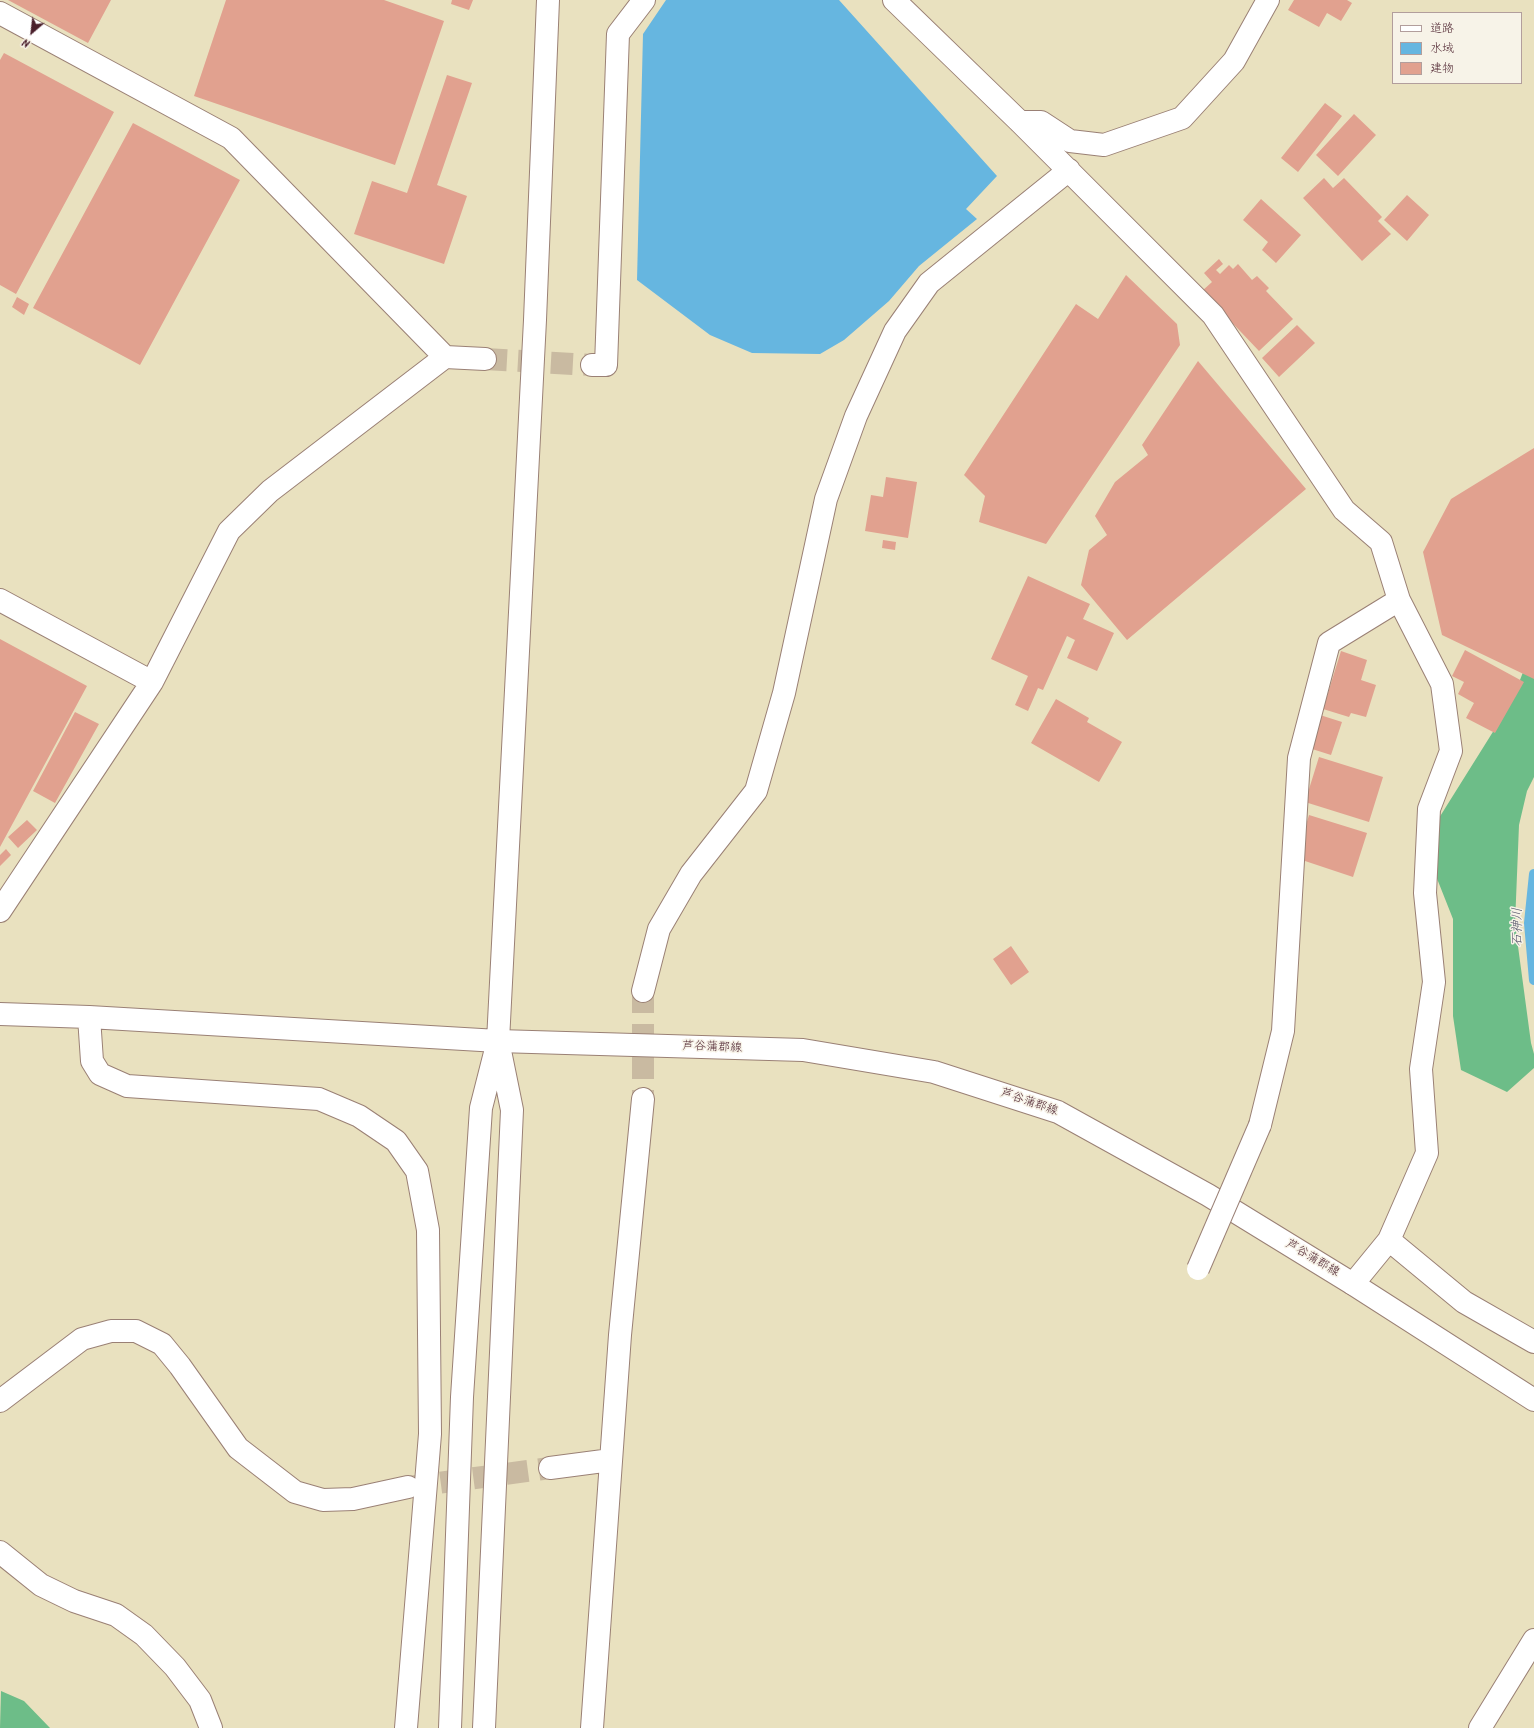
<!DOCTYPE html>
<meta charset="utf-8">
<style>
body{margin:0}
#map{position:relative;width:1534px;height:1728px;overflow:hidden;background:#e9e1bf;font-family:Kalam,"Klee One",sans-serif}
canvas{display:block}
.legend{position:absolute;left:1392px;top:12px;width:130px;height:72px;box-sizing:border-box;background:#f7f3e8;border:1px solid #b29e9c;margin:0;padding:5px 7px;list-style:none;font-size:12px;color:#4a1f2b}
.legend li{display:flex;align-items:center;gap:8px;height:20px}
.legend b{width:20px;border:1px solid #b29e9c}
.north{position:absolute;left:12px;top:12px;width:40px;height:40px;-webkit-text-stroke:3px #f7f3e8;paint-order:stroke;rotate:208deg;font-size:11px;font-weight:700;line-height:16px;text-align:center;color:#4a1f2b}
.north::after{content:'';display:block;margin:auto;width:14px;height:18px;background:#4a1f2b;clip-path:polygon(50% 0,100% 100%,50% 72%,0 100%)}
</style>
<div id="map">
<canvas width="1534" height="1728"></canvas>
<ul class="legend">
<li><b style="height:5px;background:#fff"></b>道路</li>
<li><b style="height:11px;background:#66b6e0"></b>水域</li>
<li><b style="height:11px;background:#e1a18f"></b>建物</li>
</ul>
<div class="north">N</div>
</div>
<script>
const context = document.querySelector('canvas').getContext('2d');
context.lineJoin = 'round';
function fillPath(path, color) {
  context.fillStyle = color;
  context.fill(path, 'evenodd');
}
function stroke(path, color, width, dash) {
  context.strokeStyle = color;
  context.lineWidth = width;
  context.lineCap = dash ? 'butt' : 'round';
  context.setLineDash(dash || []);
  context.stroke(path);
}
function write(font, color, halo, rows, align = 'center') {
  context.font = font + ' Kalam,"Klee One",sans-serif';
  context.lineWidth = 3;
  context.setLineDash([]);
  context.textBaseline = 'middle';
  context.strokeStyle = halo;
  context.fillStyle = color;
  for (const [text, x, y, turn = 0] of rows) {
    context.save();
    context.translate(x, y);
    context.rotate((+turn || 0) * Math.PI / 180);
    context.textAlign = isNaN(turn) ? turn : align;
    if (halo) context.strokeText(text, 0, 0);
    context.fillText(text, 0, 0);
    context.restore();
  }
}
const forest = new Path2D(`
 M1534,644V777L1527,791L1519,825L1515,924L1531,1043L1534,1054V1068L1507,1092L1461,1070L1453,1016V919L1434,871L1439,818L1511,703Z
 M1,1691L24,1701L50,1728H0Z`);
const water = new Path2D(`
 M666,0H839L997,176L966,209L977,219L919,266L889,301L844,340L820,354L752,353L710,335L637,280L643,34Z`);
const stream = new Path2D(`
 M1534,874L1529,923L1534,980`);
const building = new Path2D(`
 M8,0H111L88,43Z
 M226,0H384L444,21L395,165L194,96Z
 M452,0H473L469,10L451,4Z
 M1294,0H1347L1352,3L1341,21L1327,13L1319,27L1288,10Z
 M4,53L114,112L16,294L0,285V60Z
 M447,75L472,83L437,185L467,196L444,264L354,234L372,181L407,193Z
 M1325,103L1342,116L1298,172L1281,158Z
 M1354,114L1376,135L1338,176L1316,155Z
 M133,123L240,180L140,365L33,308Z
 M1324,178L1333,188L1344,178L1382,217L1378,221L1391,234L1362,261L1303,198Z
 M1407,195L1429,215L1407,241L1384,220Z
 M1261,199L1301,235L1276,263L1262,250L1268,242L1243,220Z
 M1219,259L1223,264L1216,270L1220,274L1229,265L1233,269L1238,264L1252,280L1257,276L1269,288L1266,291L1293,319L1259,351L1202,291L1212,282L1204,273Z
 M1126,275L1177,324L1180,345L1046,544L979,522L985,496L964,475L1076,304L1098,319Z
 M17,297L29,304L24,315L12,307Z
 M1297,325L1315,343L1279,377L1262,358Z
 M1198,361L1306,489L1127,640L1081,585L1089,550L1107,535L1095,516L1115,482L1148,455L1142,445Z
 M1534,448V679L1442,635L1423,552L1451,499Z
 M886,477L917,482L908,538L865,531L871,495L883,497Z
 M883,540L896,542L895,550L882,548Z
 M1028,576L1090,604L1083,619L1114,633L1097,671L1067,658L1075,640L1067,636L1043,690L1038,688L1028,711L1015,705L1028,676L991,659Z
 M0,639L87,686L0,847Z
 M1465,650L1524,682L1495,733L1466,718L1474,703L1458,694L1464,682L1452,676Z
 M1341,651L1367,660L1361,680L1376,685L1366,717L1351,713L1349,717L1323,709Z
 M1056,699L1089,718L1087,722L1122,742L1099,782L1031,743Z
 M75,712L99,724L55,803L33,791Z
 M1320,715L1342,722L1331,755L1309,748Z
 M1319,757L1383,777L1369,822L1305,802Z
 M1309,815L1367,833L1353,877L1296,858Z
 M27,820L37,830L18,848L8,837Z
 M6,849L11,855L0,866V855Z
 M1011,946L1029,972L1011,985L993,959Z`);
const minorTunnel = new Path2D(`
 M485,359L592,365
 M643,991V1099
 M408,1487L550,1468`);
const minor = new Path2D(`
 M894,0L1020,122L1213,315L1344,510L1381,542L1399,600L1442,684L1451,751L1429,809L1425,893L1434,982L1421,1069L1427,1153L1389,1240L1353,1284
 M0,13L231,138L445,357
 M1020,122H1041L1070,141L1104,145L1182,118L1234,61L1268,0
 M592,365H606L618,34L644,0
 M0,600L152,682
 M0,911L152,682L229,531L270,491L445,357L485,359
 M643,991L659,929L691,874L756,791L784,693L826,499L856,416L895,331L929,283L1069,170
 M0,1014L89,1017L498,1041L535,320L548,0
 M89,1017L92,1061L100,1074L127,1086L319,1099L359,1116L396,1141L417,1171L428,1230L430,1434L406,1728
 M1260,1125L1283,1031L1299,758L1329,643L1399,600
 M1389,1240L1464,1302L1534,1342
 M0,1401L82,1339L111,1331H136L162,1344L180,1366L238,1448L295,1492L323,1500L353,1499L408,1487
 M550,1468L611,1460
 M0,1552L41,1585L74,1601L116,1615L144,1635L175,1667L200,1700L211,1728
 M592,1728L620,1335L643,1099
 M1480,1728L1534,1640`);
const major = new Path2D(`
 M498,1041L803,1050L934,1072L1058,1112L1208,1195L1353,1284L1534,1400`);
const highway = new Path2D(`
 M450,1728L462,1397L481,1108L498,1041
 M484,1728L512,1110L499,1046`);
const minorBridge = new Path2D(`
 M1198,1269L1260,1125`);
const streetNames = [
 ["芦谷蒲郡線",712,1048,2],
 ["芦谷蒲郡線",1029,1103,19],
 ["芦谷蒲郡線",1312,1259,31]
];
const waterNames = [
 ["石神川",1519,927,-90]
];
fillPath(forest, '#6dbd88');
fillPath(water, '#66b6e0');
stroke(stream, '#66b6e0', 10);
fillPath(building, '#e1a18f');
stroke(minorTunnel, '#c9baa1', 22, [22, 11]);
stroke(minor, '#9a8075', 24);
stroke(major, '#9a8075', 24);
stroke(highway, '#9a8075', 24);
stroke(minor, '#fff', 22);
stroke(major, '#fff', 22);
stroke(highway, '#fff', 22);
stroke(minorBridge, '#9a8075', 24, []);
stroke(minorBridge, '#fff', 22);
write('12px', '#4a1f2b', '#f7f3e8', streetNames);
write('italic 13px', '#54546a', '#f7f3e8', waterNames);
</script>
